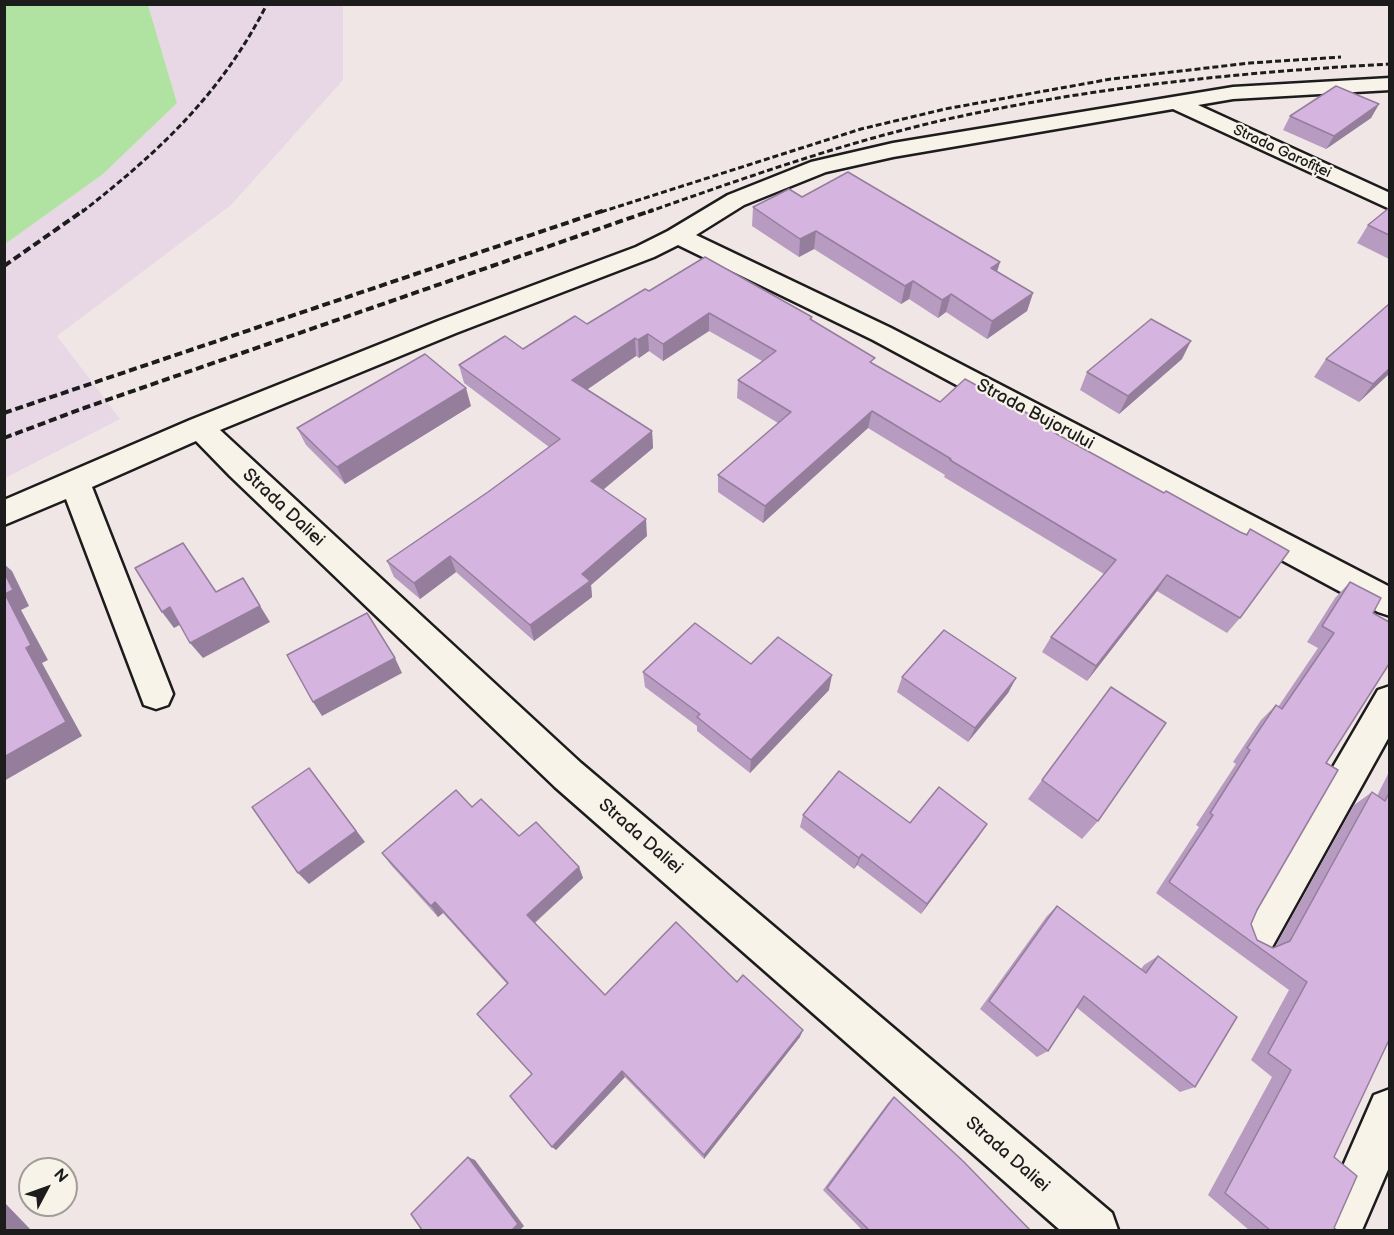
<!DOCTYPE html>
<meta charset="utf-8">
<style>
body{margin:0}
#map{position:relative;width:1394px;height:1235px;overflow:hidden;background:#f0e6e6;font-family:"Balsamiq Sans",sans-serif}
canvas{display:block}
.frame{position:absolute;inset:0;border:6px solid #1c1c1c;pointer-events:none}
.north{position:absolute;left:18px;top:1157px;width:60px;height:60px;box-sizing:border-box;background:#f7f3e8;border:2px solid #9f9d96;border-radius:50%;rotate:49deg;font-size:16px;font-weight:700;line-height:24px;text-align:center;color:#1c1c1c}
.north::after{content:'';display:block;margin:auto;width:21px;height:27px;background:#1c1c1c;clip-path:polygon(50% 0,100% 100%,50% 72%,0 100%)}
</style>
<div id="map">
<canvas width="1394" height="1235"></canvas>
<div class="frame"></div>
<div class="north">N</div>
</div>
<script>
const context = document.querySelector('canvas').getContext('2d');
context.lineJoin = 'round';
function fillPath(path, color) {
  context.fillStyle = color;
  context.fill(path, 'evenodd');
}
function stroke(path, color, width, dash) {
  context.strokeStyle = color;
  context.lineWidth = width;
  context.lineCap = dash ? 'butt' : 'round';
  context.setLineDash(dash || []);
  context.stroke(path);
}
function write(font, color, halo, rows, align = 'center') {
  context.font = font + ' "Balsamiq Sans",sans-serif';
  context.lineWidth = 4.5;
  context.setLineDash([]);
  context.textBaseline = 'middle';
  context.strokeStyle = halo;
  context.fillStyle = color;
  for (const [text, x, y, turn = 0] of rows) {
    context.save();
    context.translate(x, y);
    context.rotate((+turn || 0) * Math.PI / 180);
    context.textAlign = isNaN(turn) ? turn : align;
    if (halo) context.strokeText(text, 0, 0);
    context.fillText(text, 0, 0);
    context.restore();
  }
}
const built = new Path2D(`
 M148,5H343V80L231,205L57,336L120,419L5,478V244L103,174L177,103Z`);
const green = new Path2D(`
 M5,4L148,5L177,103L103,174L5,244Z`);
const minor = new Path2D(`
 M1390,78V90L1233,99L1198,105L1390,193V209L1173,109L893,157L826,172L744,205L696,235L891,328L1390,587V616L1378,612L873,340L678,245L654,257L456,333L220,430L581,763L1112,1213L1118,1230H1060L555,787L230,476L196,441L92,487L173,694L168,705L156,709L144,705L66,499L4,525V500L190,420L438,321L636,247L668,231L728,195L811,162L893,143L1233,87Z
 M1390,686V735L1271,949L1257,955L1243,949L1237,935L1243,921L1378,690Z
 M1390,1089V1165L1362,1230H1315L1374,1095Z`);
const railFar1 = new Path2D(`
 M82,212C160,151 222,93 267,4
 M601,212L861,129L945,109L1111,79L1250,63L1341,57
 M648,212C747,177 846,142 948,119C1093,87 1242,72 1390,64`);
const rail = new Path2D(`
 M4,266L84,210
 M4,413L605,210
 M4,438L84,408L653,210`);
const wall = new Path2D(`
 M1379,104L1371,118L1326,149L1283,130L1290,116Z
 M802,197L1000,262L997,272L1033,293L1027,311L987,339L946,312L938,318L909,299L901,304L814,249L799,257L752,226L753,207Z
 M1389,208V259L1357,243L1368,225Z
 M649,291L812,317V320L873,364L940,402L1058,430L1056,434L1164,493L1240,532L1246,534L1250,529L1240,618L1227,633L1157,591L1087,681L1042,652L1051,637L1104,574L944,477L945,475L868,428L763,523L718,492V475L778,423L737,398L738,380L762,361L709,331L663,361L649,351L639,358L636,356L587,389L652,431L653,448L603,490L647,536L591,585L592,597L534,641L456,572L420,599L394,577L387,561L488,492L549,447L464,383L459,365L523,349L587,324Z
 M1182,359L1119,414L1080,390L1087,372Z
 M1326,359L1389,374L1359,402L1314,377Z
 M471,406L345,484L306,445L297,428Z
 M1350,582L1373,613L1326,763L1251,924L1257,940L1273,948L1275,947L1354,805L1372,792L1377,796L1389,772V1040L1334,1157V1228L1337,1230H1249L1208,1195L1272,1077L1251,1060L1289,990L1156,893L1199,827L1196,825L1236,764L1233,762L1261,720L1276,705L1278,707L1318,648L1307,642L1335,598Z
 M751,664L829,690L750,773L697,731V726L645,687L643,672Z
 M902,677L1016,678L1008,693L968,742L897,692Z
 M1042,780L1098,821L1082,839L1028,799Z
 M472,807L519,836L579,867L583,878L535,923L605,995L737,982L800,1037L704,1159L625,1077L556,1150L532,1075L507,984L443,913L438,917L391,865L382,853Z
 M803,815L910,823L979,836L921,914L857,865L854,869L800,827Z
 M1057,906L1141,969L1144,965L1158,956L1195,1087L1180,1092L1076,1007L1048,1051L1037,1057L980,1009L1047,916Z
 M894,1097L1030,1230H862L823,1190L888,1103Z`);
const shadedWall = new Path2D(`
 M1379,104L1371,118L1326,149L1334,136Z
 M816,231L814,249L799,257L800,239Z
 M1000,262L994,280L991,268Z
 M913,281L909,299L901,304L905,286Z
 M1033,293L1027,311L987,339L992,321Z
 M951,294L946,312L938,318L942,300Z
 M709,313V331L663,361V344Z
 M648,334L649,351L639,358L638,340Z
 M635,338L636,356L575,398L572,380Z
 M1191,341L1182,359L1119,414L1128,396Z
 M1389,369V374L1359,402L1373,384Z
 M466,388L471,406L345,484L337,467Z
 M872,411L868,428L763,523L765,506Z
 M652,431L653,448L593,498L591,481Z
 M646,519L647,536L591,585L592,597L534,641L530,625L582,574Z
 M450,556L456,572L420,599L414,583Z
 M4,564L12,571L29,606L21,610L48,660L42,663L82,736L4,781V757L26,648L5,594Z
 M1167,575L1157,591L1087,681L1096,666Z
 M243,578L270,622L203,658L190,643Z
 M170,607L183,623L174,628L162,612Z
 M395,658L402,673L322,716L313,702Z
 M832,675L829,690L750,773L751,760Z
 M1016,678L1008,693L968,742L975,728Z
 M309,768L365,842L309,884L298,873Z
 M987,824L979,836L921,914L927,904Z
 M862,854L857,865L854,869L859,858Z
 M579,867L583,878L532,925L527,915Z
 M435,902L443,913L438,917L431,906Z
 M803,1030L800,1037L704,1159V1155Z
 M622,1071L625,1077L556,1150L552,1147Z
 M468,1157L475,1160L524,1226L520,1230H512Z
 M4,1202L31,1230H4Z`);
const building = new Path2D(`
 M1336,86L1379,104L1334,136L1290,116Z
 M848,172L1000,262L991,268L1033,293L992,321L951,294L942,300L913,281L905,286L816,231L800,239L753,207L789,189L802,197Z
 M1389,208V235L1368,225Z
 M705,257L812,317L810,319L875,358L870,362L940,402L965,379L1058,430L1055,433L1164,493L1166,491L1240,532L1247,535L1250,529L1289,551L1240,618L1167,575L1096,666L1051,637L1116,560L950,460L951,459L872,411L765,506L718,475L791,412L738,380L776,351L709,313L663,344L648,334L638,340L635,338L572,380L652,431L591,481L646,519L582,574L590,581L530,625L450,556L414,583L387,561L488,492L560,439L459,365L505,336L523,349L575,316L587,324L645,289L649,291Z
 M1389,304V369L1373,384L1326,359Z
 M1151,319L1191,341L1128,396L1087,372Z
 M425,354L466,388L337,467L297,428Z
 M183,543L216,592L243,578L260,606L190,643L170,607L162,612L135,568Z
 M4,572L13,590L5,594L31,645L26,648L66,722L4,757Z
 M1350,582L1381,598L1373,613L1389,622V664L1326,763L1338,770L1257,910L1251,924L1257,940L1273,948L1290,941L1372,792L1385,801L1389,793V1040L1334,1157L1357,1176L1334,1228L1337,1230H1270L1225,1193L1291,1070L1268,1053L1307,982L1169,882L1213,815L1210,813L1250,750L1247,748L1276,705L1282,709L1334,633L1322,626Z
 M367,613L395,658L313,702L287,655Z
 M695,623L751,664L778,637L832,675L751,760L697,717L700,714L643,672Z
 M944,630L1016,678L975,728L902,677Z
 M1111,687L1166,723L1098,821L1042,780Z
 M309,768L356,831L298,873L252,807Z
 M839,771L910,823L939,787L987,824L927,904L862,854L859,858L803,815Z
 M456,790L472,807L481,799L519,836L536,822L579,867L527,915L605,995L676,922L737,982L743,975L803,1030L704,1155L622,1071L552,1147L510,1096L532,1074L477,1014L508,983L435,902L431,906L382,853Z
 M1057,906L1146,973L1158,956L1237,1017L1195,1087L1084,996L1048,1051L989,1001Z
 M894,1097L964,1162L1030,1230H869L827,1188Z
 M468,1157L518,1224L512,1230H422L411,1214Z`);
const farStreetnames = [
 ["Strada Garofiței",1282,152,25]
];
const streetNames = [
 ["Strada Bujorului",1035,415,28],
 ["Strada Daliei",283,508,43],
 ["Strada Daliei",640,837,41],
 ["Strada Daliei",1007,1155,41]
];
fillPath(built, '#e8d7e4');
fillPath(green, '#b0e2a2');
stroke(minor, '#1c1c1c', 5);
fillPath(minor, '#f7f3e8');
stroke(railFar1, '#1c1c1c', 3, [6, 3]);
stroke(rail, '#1c1c1c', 4, [8, 4]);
fillPath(wall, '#b79bc0');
fillPath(shadedWall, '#957e9c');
fillPath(building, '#d5b4df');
stroke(building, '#957e9c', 1.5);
write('15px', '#1c1c1c', '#f7f3e8', farStreetnames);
write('18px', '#1c1c1c', '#f7f3e8', streetNames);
</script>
